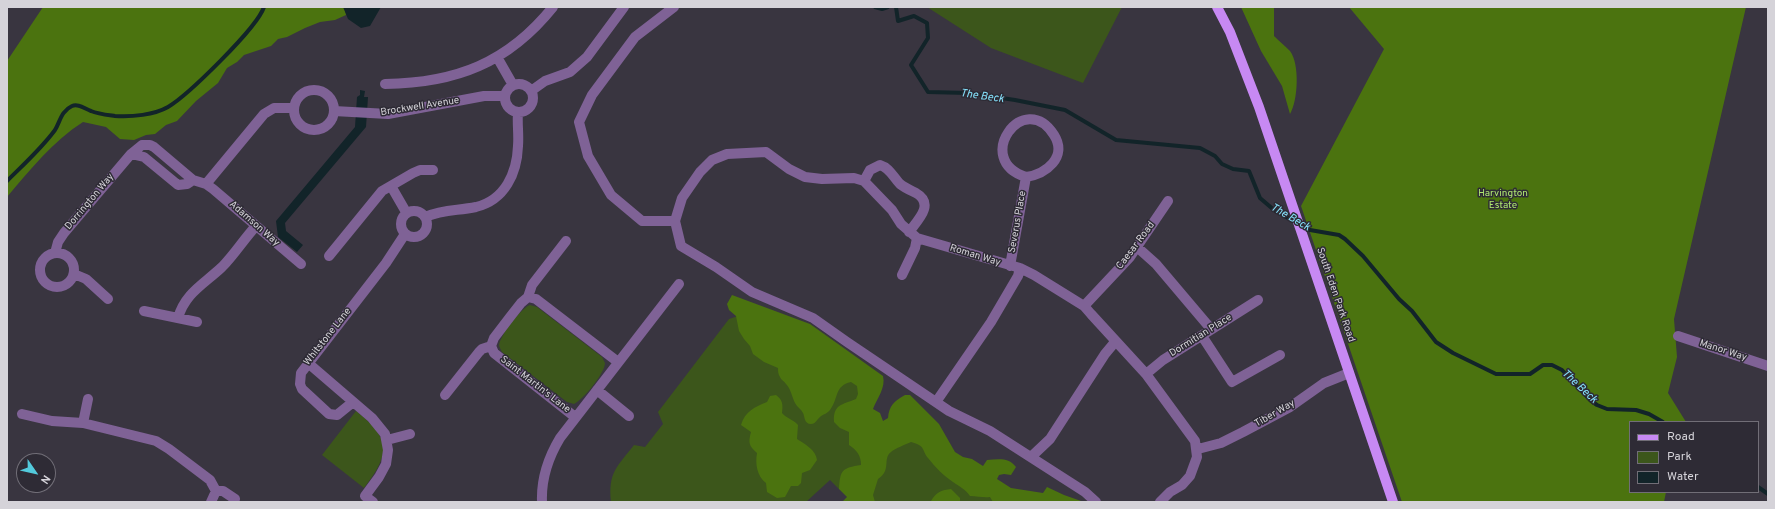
<!DOCTYPE html>
<style>
body{margin:0}
#map{position:relative;width:1775px;height:509px;overflow:hidden;background:#393540;font-family:Overpass,sans-serif}
canvas{display:block}
.frame{position:absolute;inset:0;border:8px solid #d5d3d9;pointer-events:none}
.legend{position:absolute;left:1629px;top:421px;width:130px;height:72px;box-sizing:border-box;background:#2e2b35;border:1px solid #716e77;margin:0;padding:5px 7px;list-style:none;font-size:12px;color:#d5d3d9}
.legend li{display:flex;align-items:center;gap:8px;height:20px}
.legend b{width:20px;border:1px solid #716e77}
.north{position:absolute;left:16px;top:453px;width:40px;height:40px;box-sizing:border-box;background:#2e2b35;border:1px solid #716e77;border-radius:50%;rotate:124deg;font-size:11px;font-weight:700;line-height:16px;text-align:center;color:#d5d3d9}
.north::after{content:'';display:block;margin:auto;width:14px;height:18px;background:#53cadc;clip-path:polygon(50% 0,100% 100%,50% 72%,0 100%)}
</style>
<div id="map">
<canvas width="1775" height="509"></canvas>
<div class="frame"></div>
<ul class="legend">
<li><b style="height:5px;background:#c789f3"></b>Road</li>
<li><b style="height:11px;background:#3c561b"></b>Park</li>
<li><b style="height:11px;background:#122429"></b>Water</li>
</ul>
<div class="north">N</div>
</div>
<script>
const context = document.querySelector('canvas').getContext('2d');
context.lineJoin = 'round';
function fillPath(path, color) {
  context.fillStyle = color;
  context.fill(path, 'evenodd');
}
function stroke(path, color, width, dash) {
  context.strokeStyle = color;
  context.lineWidth = width;
  context.lineCap = dash ? 'butt' : 'round';
  context.setLineDash(dash || []);
  context.stroke(path);
}
function write(font, color, halo, rows, align = 'center') {
  context.font = font + ' Overpass,sans-serif';
  context.lineWidth = 3;
  context.setLineDash([]);
  context.textBaseline = 'middle';
  context.strokeStyle = halo;
  context.fillStyle = color;
  for (const [text, x, y, turn = 0] of rows) {
    context.save();
    context.translate(x, y);
    context.rotate((+turn || 0) * Math.PI / 180);
    context.textAlign = isNaN(turn) ? turn : align;
    if (halo) context.strokeText(text, 0, 0);
    context.fillText(text, 0, 0);
    context.restore();
  }
}
const green = new Path2D(`
 M927,7H1122L1083,83L991,48Z
 M530,305L537,307L602,357L605,363C605,373 583,400 574,404L567,402L502,352L499,346C499,337 521,308 530,305Z
 M744,314L859,380L861,393L855,419L908,435L1000,495L999,502H848L852,497L839,489L830,480L806,502H611C608,472 617,467 634,445L645,447L663,424L658,412L729,319Z
 M356,411C392,439 390,454 364,488L322,455Z`);
const forest = new Path2D(`
 M43,7H345L346,15L335,20L320,22L305,28L287,37L278,39L271,46L244,55L237,62L227,68L218,83L196,101L177,121L166,125L155,134L146,135L134,140L120,139L106,127L83,122C53,141 30,170 7,197V61Z
 M1241,7H1274V36C1279,41 1285,46 1290,51C1300,64 1298,101 1290,114L1282,86L1261,51Z
 M1349,7H1746L1674,319L1677,357L1668,393L1686,422H1630V492H1666L1664,502H1402L1301,206L1384,49Z
 M732,295L810,324L883,376C886,388 877,398 873,409L880,413L883,421L888,418C889,406 894,401 905,395H910L939,424L955,452L963,457L972,459L983,466L987,460C998,459 1009,457 1016,467L1011,475L1004,474L999,475L997,479L1011,488L1043,493L1047,487L1064,495L1084,502H993L990,497C983,498 978,496 970,496C965,489 960,487 953,482C944,476 935,467 928,458C921,449 926,446 911,442C906,444 894,449 891,452C882,459 892,470 878,479L873,495L875,502H842L847,497L839,489C840,470 842,468 861,465C861,456 857,450 849,445V432L840,428L834,422C833,404 842,405 856,399L858,394L857,386L851,382C834,386 839,398 830,410C827,414 823,414 820,417C817,419 816,424 811,424C804,424 805,417 803,413C801,409 797,407 795,403C792,397 791,389 786,384C784,381 781,380 780,377C778,374 778,371 778,368L764,362L753,354L750,346L744,339L739,331L736,316L729,310L727,304Z
 M776,395C783,400 783,405 782,413C787,419 793,419 798,425L797,439C805,444 816,450 817,460L810,470L802,473L801,483L798,486H791L785,497L777,498L767,492L766,483C757,476 755,464 757,453C749,446 748,443 751,432L741,425C745,411 755,407 767,402L770,396Z
 M951,489L960,498V502H926L931,501C936,492 942,490 951,489Z`);
const water = new Path2D(`
 M343,7H381L370,26L361,28L348,19Z
 M360,90L365,91L364,97H368L366,127L285,223L286,231L303,245L297,252L278,237L276,221L355,127L357,97L360,95Z`);
const stream = new Path2D(`
 M875,7L882,9L888,7
 M896,7L898,21L914,16L927,23L928,38L911,65L928,92L968,93L1015,100L1065,110L1116,140L1200,148L1215,156L1222,164L1233,169L1249,171L1260,198L1274,210L1295,222
 M7,181C23,165 41,149 55,130C60,122 61,111 72,106C78,103 85,109 91,111C98,114 108,115 115,116C132,117 154,115 168,107C188,95 257,28 264,7
 M1302,227L1310,230L1339,235L1345,239L1363,256L1399,299L1412,311L1436,342L1453,353L1496,374H1530L1543,365H1552L1562,370L1590,400L1597,405L1607,409L1636,410L1649,414L1663,422
 M1758,487L1768,494`);
const minor = new Path2D(`
 M674,7L635,37L592,95L579,122L588,156L611,195L642,221H675L681,246L716,267L752,292L813,318L847,342L949,411L990,431L1085,492L1096,502
 M497,57L513,85
 M385,84C456,83 508,63 553,7
 M505 98a14 14 0 1 1 28 0a14 14 0 1 1-28 0Z
 M294 110a20 20 0 1 1 40 0a20 20 0 1 1-40 0Z
 M531,91L545,81L570,72L587,57L624,7
 M334,111L388,114L484,96H505
 M131,154L144,157L178,185L187,184L193,180
 M864,181L870,170L880,165C890,168 893,177 900,184C905,188 910,190 916,193C935,204 918,220 909,232
 M206,184L264,114L274,108H294
 M391,186L406,212
 M401 224a13 13 0 1 1 26 0a13 13 0 1 1-26 0Z
 M425,217C444,209 457,211 476,207C505,200 517,173 518,146C519,134 517,124 518,112
 M675,221L682,198L700,172L712,160L727,154L766,152L789,169L805,177L822,179L854,178L864,181L892,210L901,224L917,238L1020,268L1034,275L1084,306L1091,314L1146,374L1195,441L1197,457L1190,476L1182,485L1170,492L1160,502
 M566,241L532,285L528,297L521,303L510,317L494,338L491,346L494,353L575,417
 M1137,247L1156,264L1211,329
 M40 270a17 17 0 1 1 34 0a17 17 0 1 1-34 0Z
 M55,253L58,242L64,233L131,154L142,145H150L154,147L193,180L206,184L213,189L301,264
 M329,256L382,191L413,173L420,170H433
 M1010,266L1026,177C1046,174 1068,157 1054,135C1024,88 972,160 1026,177
 M74,274L86,279L108,299
 M902,275L915,248L917,238
 M528,297L536,299L618,362
 M1084,306L1130,257L1168,201
 M144,311L197,322
 M178,318C185,293 204,284 222,267C234,255 244,239 256,226
 M1202,336L1232,382L1280,355
 M1678,336L1768,366
 M308,363L372,418L385,434L388,450L386,464L379,477L365,496L373,502
 M1146,374L1163,360L1258,300
 M597,390L629,416
 M445,395L479,352L482,349L491,346
 M353,402L337,415L329,414L302,389L300,384L301,373L386,263L405,234
 M936,402L991,322L1018,276L1020,268
 M22,414L52,421L83,423L156,441L169,449L210,480L216,491L211,502
 M83,423L88,399
 M387,440L410,434
 M1198,449L1221,443L1243,432L1290,407L1324,383L1349,373
 M1031,457L1050,439L1105,354L1115,342
 M216,491H223L235,499
 M542,502C541,478 548,458 560,438L679,284`);
const major = new Path2D(`
 M1217,7L1230,32L1259,107L1393,502`);
const streetNames = [
 ["Brockwell Avenue",420,107,-9],
 ["Dorrington Way",90,202,-50],
 ["Severus Place",1018,222,-80],
 ["Adamson Way",254,224,41],
 ["Caesar Road",1136,246,-53],
 ["Roman Way",975,256,17],
 ["South Eden Park Road",1335,295,71],
 ["Dormitian Place",1201,336,-32],
 ["Whitstone Lane",328,337,-52],
 ["Manor Way",1723,351,18],
 ["Saint Martin's Lane",535,385,38],
 ["Tiber Way",1275,414,-30]
];
const parkNames = [
 ["Harvington",1503,194],
 ["Estate",1503,206]
];
const waterNames = [
 ["The Beck",982,97,8],
 ["The Beck",1290,218,30],
 ["The Beck",1579,387,43]
];
fillPath(green, '#3c561b');
fillPath(forest, '#4b730f');
fillPath(water, '#122429');
stroke(stream, '#122429', 4);
stroke(minor, '#7f6296', 10);
stroke(major, '#c789f3', 10);
write('10px', '#d5d3d9', '#2e2b35', streetNames);
write('10px', '#afe771', '#2e2b35', parkNames);
write('italic 11px', '#86e3fd', '#2e2b35', waterNames);
</script>
